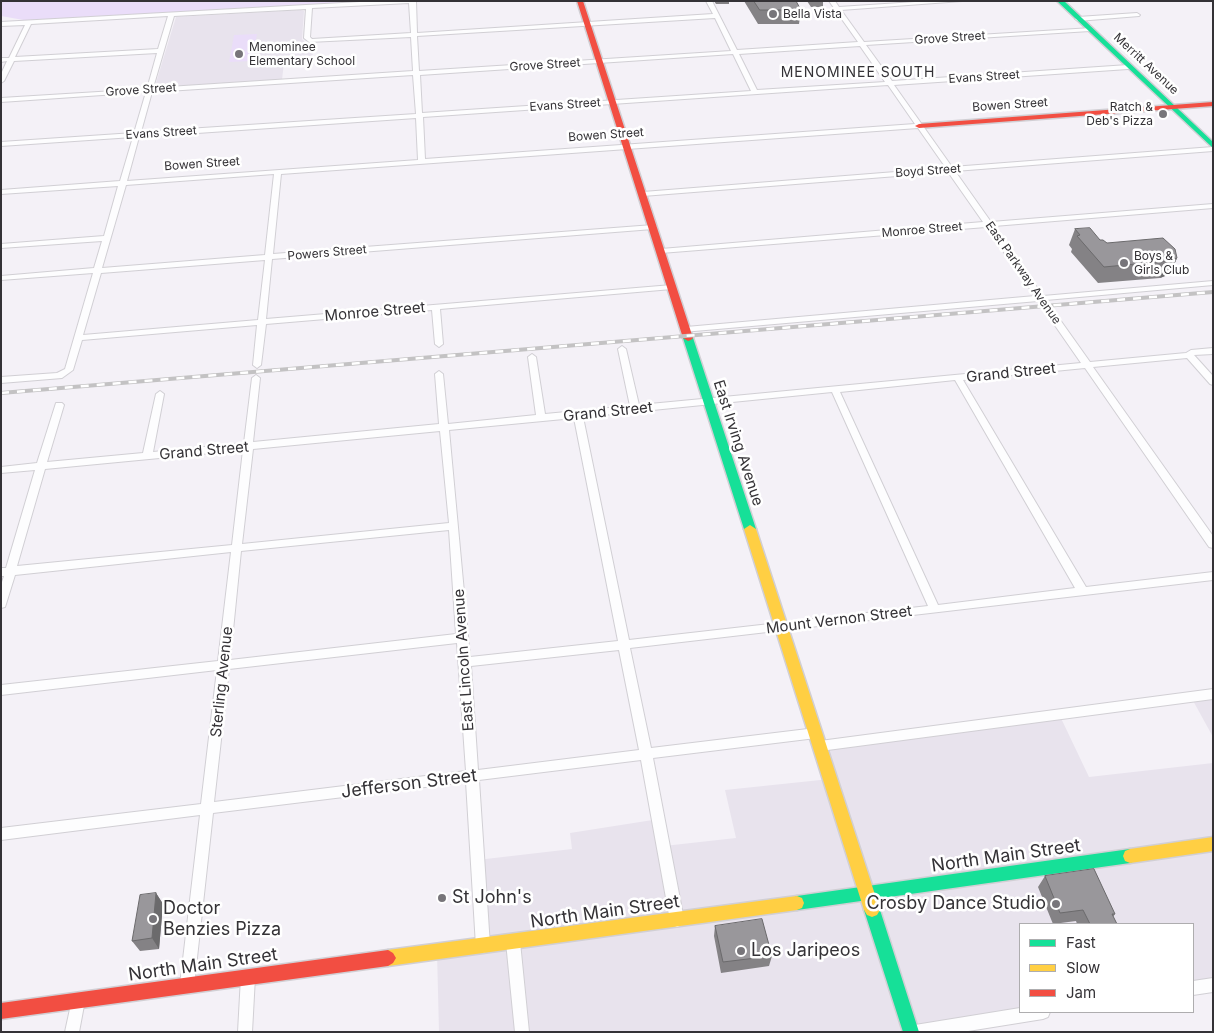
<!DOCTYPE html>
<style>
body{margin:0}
#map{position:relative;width:1214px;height:1033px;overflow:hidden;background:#f4f1f7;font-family:Inter,sans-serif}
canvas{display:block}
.frame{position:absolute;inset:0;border:2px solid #343236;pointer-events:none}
.legend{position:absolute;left:1019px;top:923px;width:175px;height:90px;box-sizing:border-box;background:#fff;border:1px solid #aeadaf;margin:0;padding:6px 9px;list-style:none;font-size:15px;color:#343236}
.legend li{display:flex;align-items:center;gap:10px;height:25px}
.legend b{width:25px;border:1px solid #aeadaf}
</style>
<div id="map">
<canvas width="1214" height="1033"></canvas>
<div class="frame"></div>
<ul class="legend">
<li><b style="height:6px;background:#16e098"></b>Fast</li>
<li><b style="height:6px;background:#ffcf43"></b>Slow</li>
<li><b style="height:6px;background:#f24e42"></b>Jam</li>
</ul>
</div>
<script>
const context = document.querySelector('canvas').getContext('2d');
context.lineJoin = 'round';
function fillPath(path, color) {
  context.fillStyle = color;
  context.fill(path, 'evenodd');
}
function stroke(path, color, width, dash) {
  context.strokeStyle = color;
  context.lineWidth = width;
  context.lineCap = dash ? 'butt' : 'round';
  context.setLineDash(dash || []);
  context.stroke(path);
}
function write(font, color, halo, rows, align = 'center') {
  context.font = font + ' Inter,sans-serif';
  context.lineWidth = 5;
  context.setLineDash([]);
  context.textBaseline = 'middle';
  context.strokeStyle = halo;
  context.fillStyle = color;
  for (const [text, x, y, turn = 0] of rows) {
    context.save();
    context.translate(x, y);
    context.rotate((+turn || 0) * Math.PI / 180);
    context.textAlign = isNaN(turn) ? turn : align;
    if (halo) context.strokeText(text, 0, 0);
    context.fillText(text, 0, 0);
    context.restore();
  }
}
const built = new Path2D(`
 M301,10L304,11L302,39L306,43H314L312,60L284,62L282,80L159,87L155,86L176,17Z
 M1213,694V737L1191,697Z
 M1059,714L1089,777L1213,763V985L1193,988V924H1020V1012H1043L915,1032H439L437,952L483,946L477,860L572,849L570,833L659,819L664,846L736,838L725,790L830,779L820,746Z`);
const green = new Path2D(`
 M1,1H373L29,21L1,16Z
 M257,34L254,50L236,51H254L252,61L229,62L234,35Z`);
const street = new Path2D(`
 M378,1H416L417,33L713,14L706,1H712L737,50L858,42L829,1H835L839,7L930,1H962L841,10L864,42L1092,28V30L1090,31L866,45L892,81L1128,65L1131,67L1128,69L894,85L952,167L1213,147V151L955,171L991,222L1213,204V208L994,226L1043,296L1213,281V285L1046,300L1090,362L1186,353L1191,350L1213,348V354L1194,355L1213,376V385L1210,384L1187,358L1093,367L1213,536V548L1209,547L1085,368L963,380L1086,587L1213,572V580L630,648L651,748L816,728L820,729L822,733L820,737L816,738L653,758L684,920L682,925L677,927L672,925L670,920L641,760L479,780L490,946L488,951L483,953L478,951L476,946L466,782L213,813L194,985L192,990L187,992L182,990L180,985L200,815L1,840V828L201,804L217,670L1,695V685L218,661L231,552L15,575L6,604L5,607L1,608V585L4,576H1V568H6L35,470L1,473V467L37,463L56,403H62L64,405L47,462L143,453L156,394L160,391L164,394L153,452L244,443L252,378L256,375L260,378L253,442L439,424L435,374L439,371L443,374L448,424L536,415L528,357L532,354L536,357L545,414L630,406L618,349L622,346L626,349L639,405L1081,363L1038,301L683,332L682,330L686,327L1035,296L986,227L661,253L657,251L661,249L983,222L948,172L643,196L639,194L643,192L946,168L918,128L281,174L273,254L653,225L657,227L653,229L272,259L266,319L672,285L676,287L672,289L440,309L443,344L439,347L435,344L432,310L266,324L261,365L257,368L253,365L257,325L82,340L73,370L62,378L1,383V377L57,373L65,369L93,273L1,280V276L94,268L102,241L1,248V244L104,236L118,186L1,194V190L120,181L133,137L1,146V142L134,133L146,92L1,102V98L147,89L157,53L14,61L4,81L1,83V74L7,61L1,62V58H9L25,25L1,26V22ZM409,3L411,33L312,39L310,37L312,8ZM306,9L304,38L309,42L411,37L413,71L153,88L174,16ZM168,16L158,49L15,57L31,24ZM715,18L731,51L419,71L417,36ZM860,46L885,82L757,90L739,54ZM733,54L751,91L422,113L420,75ZM413,75L416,114L141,132L152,92ZM888,85L915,124L425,159L423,117ZM416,118L418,160L127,181L139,137ZM274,174L265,255L102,268L126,185ZM265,260L258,320L83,335L101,273ZM955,380L1075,588L938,605L840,392ZM832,392L928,606L629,640L583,417ZM574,418L618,641L470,657L449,430ZM440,431L449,523L242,544L253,449ZM243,450L232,545L17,566L45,469ZM449,530L456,634L230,660L241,551ZM457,643L466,771L214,802L229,669ZM619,650L639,750L478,770L471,666Z
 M1137,13L1140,15L1139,16L1078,21L1075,19L1078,17Z
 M1213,689V699L820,751L816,750L814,746L816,742L820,741Z
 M513,935L518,937L520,942L529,1032H515L506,942L508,937Z
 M248,970L253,972L255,977L252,1032H238L241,977L243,972Z
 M1213,978V992L1193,995V981Z
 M78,993L83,995L85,1000L79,1032H65L73,995Z
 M1020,1008V1012H1050L1048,1017L1043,1019L962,1032H908L910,1027L915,1025Z`);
const fast = new Path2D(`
 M1057,1H1064L1213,142V148Z
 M688,335L693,338L756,529L754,532L750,533L744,529L683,338Z
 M1130,849L1135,851L1137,856L1135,861L1130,863L797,910L792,908L790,903L792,898L797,896Z
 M872,903L877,905L880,910L919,1032H903L864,910L867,905Z`);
const slow = new Path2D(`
 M750,525L756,529L880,910L877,915L872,917L867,915L864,910L744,529Z
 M1213,837V851L1130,863L1125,861L1123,856L1125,851L1130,849Z
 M797,896L802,898L804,903L802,908L797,910L388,966L383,963L380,958L383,953L388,950Z`);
const jam = new Path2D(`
 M577,1H583L693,338L691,340L688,341L683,338Z
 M1213,102V106L919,128L915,126L919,124Z
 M388,950L393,953L396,958L393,963L388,966L1,1019V1003Z`);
const rail = new Path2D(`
 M1,393L1213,292`);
const wall = new Path2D(`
 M714,1H729V4H716Z
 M744,1H796L801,10L799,24H758Z
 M807,1H823V7H811Z
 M1075,229L1100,240L1107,243L1177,258L1170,274L1160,278L1098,283L1071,252L1072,249L1069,245Z
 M1045,876L1115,914L1113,917L1117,924H1077L1076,921L1053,924L1038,887Z
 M156,893L163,904L159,949L140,951L132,941Z
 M715,926L772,956L769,966L721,973L714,936Z`);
const shadedWall = new Path2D(`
 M1177,258L1170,274L1160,278L1167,261Z
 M156,893L163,904L159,949L152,938Z`);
const building = new Path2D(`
 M754,1H796L801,10H760Z
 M1090,228L1100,240H1103L1107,243L1163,238L1175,249L1177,258L1167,261L1104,267L1077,236L1080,235L1075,229Z
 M1094,869L1115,914H1112L1117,924H1090L1083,910L1060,913L1045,876Z
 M156,893L152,938L132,941L140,895Z
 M762,919L772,956L723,962L715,926Z`);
const markers = [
 [773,14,5,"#77757a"],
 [239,54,5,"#77757a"],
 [1163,114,5,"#77757a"],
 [1124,263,5,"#77757a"],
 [442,898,5,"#77757a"],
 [1056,904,5,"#77757a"],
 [153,919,5,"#77757a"],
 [741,951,5,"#77757a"]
];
const farPoinames = [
 ["Bella Vista",783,14],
 ["Menominee",249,47],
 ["Elementary School",249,61],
 ["Ratch &",1153,107,"right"],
 ["Deb's Pizza",1153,121,"right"],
 ["Boys &",1134,256],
 ["Girls Club",1134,270]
];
const farStreetnames = [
 ["Grove Street",950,38,-4],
 ["Merritt Avenue",1146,64,43],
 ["Grove Street",545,65,-4],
 ["Evans Street",984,77,-4],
 ["Grove Street",141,90,-4],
 ["Evans Street",565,105,-4],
 ["Bowen Street",1010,105,-4],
 ["Evans Street",161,133,-4],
 ["Bowen Street",606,135,-4],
 ["Bowen Street",202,164,-4],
 ["Boyd Street",928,171,-4],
 ["Monroe Street",922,230,-5],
 ["Powers Street",327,253,-5],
 ["East Parkway Avenue",1023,273,55]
];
const farNeighbourhoodnames = [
 ["MENOMINEE SOUTH",858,73]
];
const streetNames = [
 ["Monroe Street",375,312,-5],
 ["Grand Street",1011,373,-6],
 ["Grand Street",608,412,-6],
 ["East Irving Avenue",738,443,72],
 ["Grand Street",204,451,-5],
 ["Mount Vernon Street",839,620,-7],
 ["East Lincoln Avenue",464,660,-94],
 ["Sterling Avenue",222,682,-84]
];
const nearStreetnames = [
 ["Jefferson Street",409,784,-7],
 ["North Main Street",1006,856,-8],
 ["North Main Street",605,912,-8],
 ["North Main Street",203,965,-8]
];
const nearPoinames = [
 ["St John's",452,898],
 ["Crosby Dance Studio",1046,904,"right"],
 ["Doctor",163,909],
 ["Benzies Pizza",163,930],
 ["Los Jaripeos",751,951]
];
fillPath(built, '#e8e3ed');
fillPath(green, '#eaddf9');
stroke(street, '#d1cfd4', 2);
stroke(fast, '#d1cfd4', 3);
stroke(slow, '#d1cfd4', 3);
stroke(jam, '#d1cfd4', 3);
fillPath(street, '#fdfdfe');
fillPath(fast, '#16e098');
fillPath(slow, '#ffcf43');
fillPath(jam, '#f24e42');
stroke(rail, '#c3c2c3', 4);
stroke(rail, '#fff', 2.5, [8]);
fillPath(wall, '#848285');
fillPath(shadedWall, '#6b6a6c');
fillPath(building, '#99979b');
stroke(building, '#6b6a6c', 1);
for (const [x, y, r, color] of markers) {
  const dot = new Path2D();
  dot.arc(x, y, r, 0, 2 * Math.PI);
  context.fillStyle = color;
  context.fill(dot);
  stroke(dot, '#fff', 2);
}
write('12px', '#343236', '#fff', farPoinames, 'left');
write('12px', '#343236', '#fff', farStreetnames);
context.letterSpacing = '1px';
write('14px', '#343236', '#fff', farNeighbourhoodnames);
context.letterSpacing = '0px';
write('15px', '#343236', '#fff', streetNames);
write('18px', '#343236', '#fff', nearStreetnames);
write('18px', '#343236', '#fff', nearPoinames, 'left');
</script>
